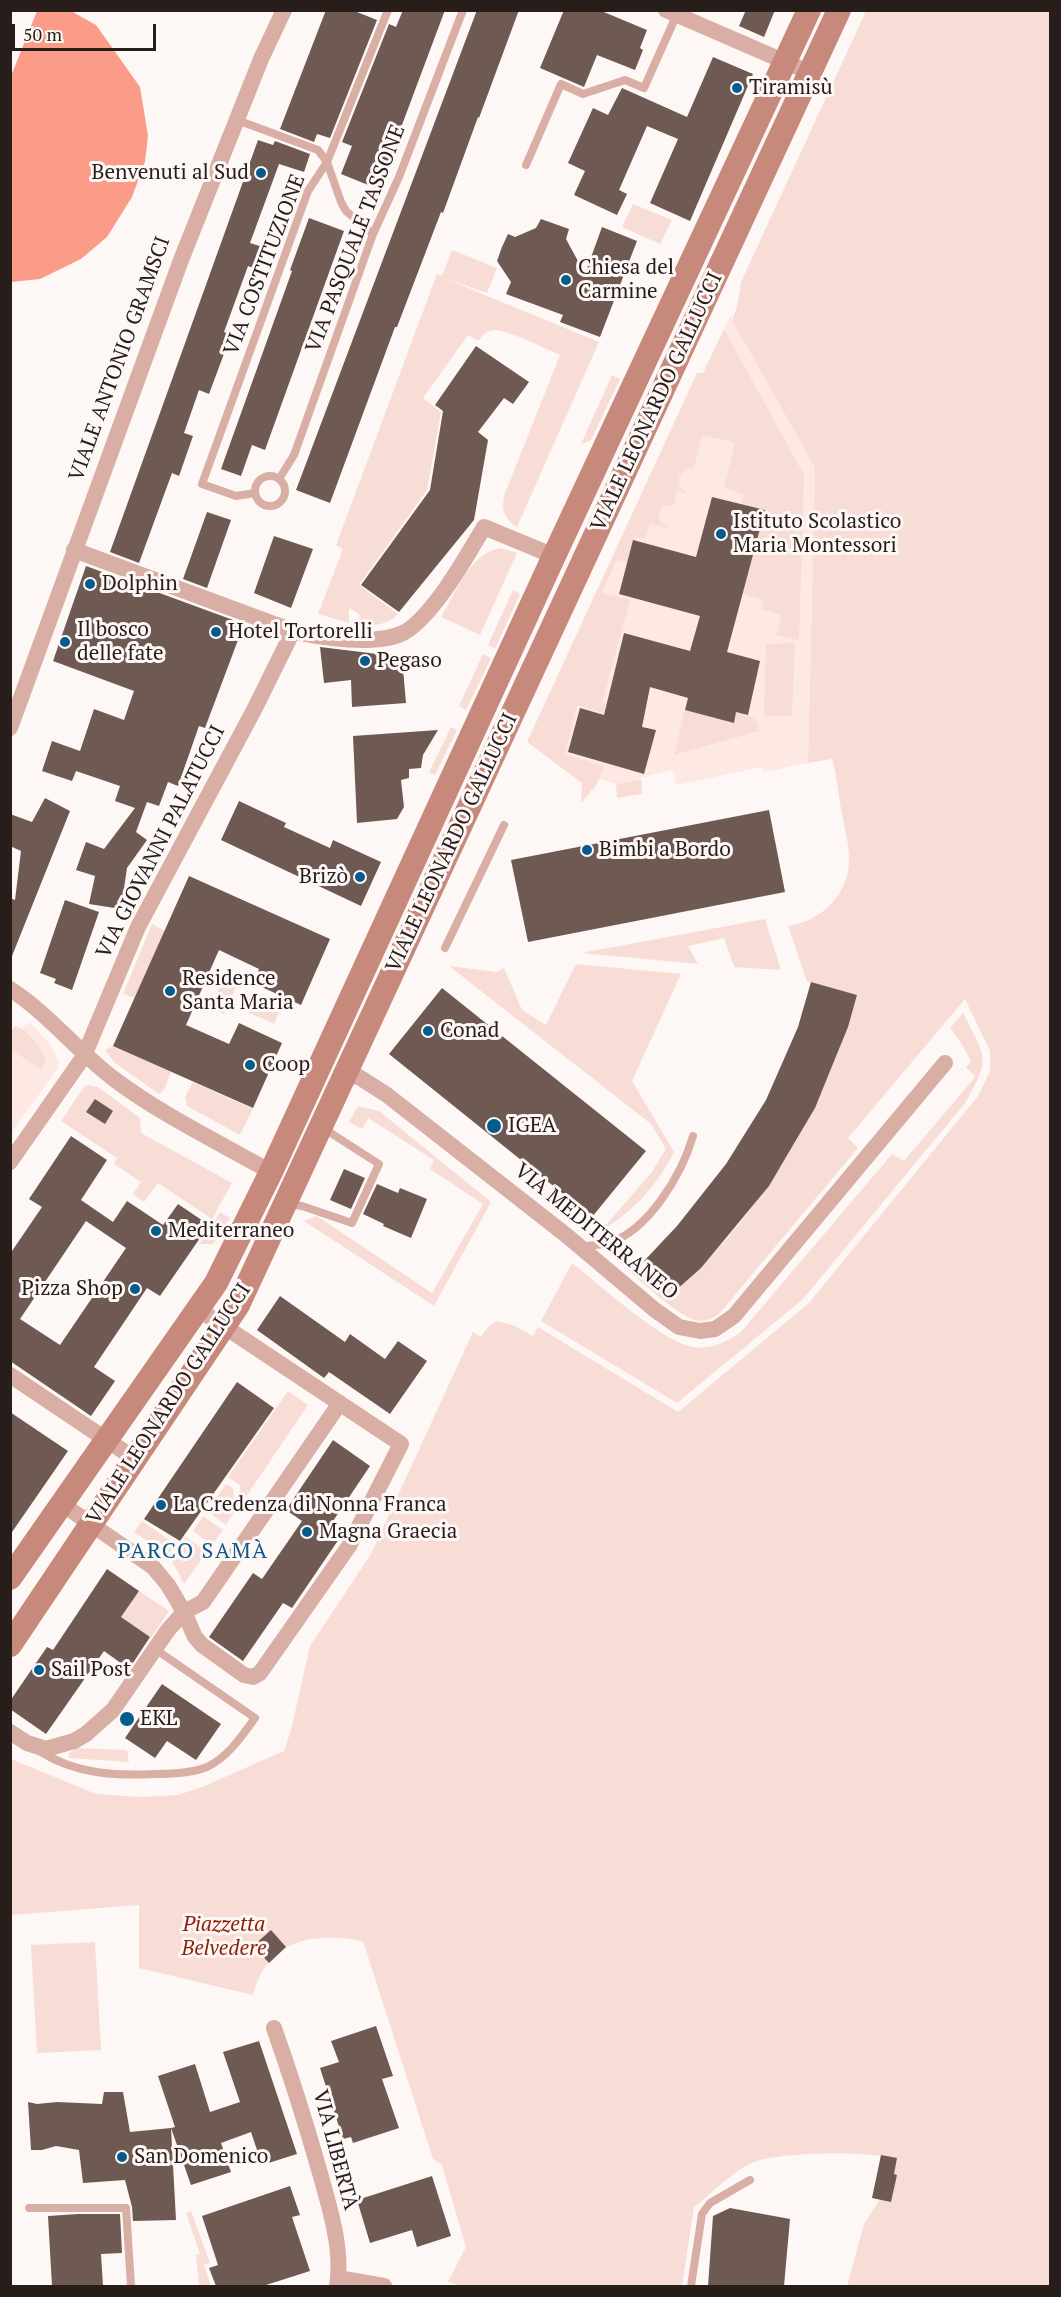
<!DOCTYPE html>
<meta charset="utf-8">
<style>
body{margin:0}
#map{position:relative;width:1061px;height:2297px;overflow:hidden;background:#fdf8f6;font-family:"PT Serif",serif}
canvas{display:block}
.frame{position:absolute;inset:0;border:12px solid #271d1b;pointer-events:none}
.scale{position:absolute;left:12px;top:24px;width:144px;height:27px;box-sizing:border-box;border:3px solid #271d1b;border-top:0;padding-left:8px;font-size:18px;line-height:21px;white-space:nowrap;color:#271d1b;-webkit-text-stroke:4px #fdf8f6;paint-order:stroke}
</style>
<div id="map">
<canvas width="1061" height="2297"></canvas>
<div class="frame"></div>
<div class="scale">50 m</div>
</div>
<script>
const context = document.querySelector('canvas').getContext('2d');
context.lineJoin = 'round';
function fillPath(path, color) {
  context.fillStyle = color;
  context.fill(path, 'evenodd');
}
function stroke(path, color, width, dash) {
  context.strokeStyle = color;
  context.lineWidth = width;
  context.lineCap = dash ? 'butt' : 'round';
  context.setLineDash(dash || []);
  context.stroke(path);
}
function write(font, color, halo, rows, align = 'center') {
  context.font = font + ' "PT Serif",serif';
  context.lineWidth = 6;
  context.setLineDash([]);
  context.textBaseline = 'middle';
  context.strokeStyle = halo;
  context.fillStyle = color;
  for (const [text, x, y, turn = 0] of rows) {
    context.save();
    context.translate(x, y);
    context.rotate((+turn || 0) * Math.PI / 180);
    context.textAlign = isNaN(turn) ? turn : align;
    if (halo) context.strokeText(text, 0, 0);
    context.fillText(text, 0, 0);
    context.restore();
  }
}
const built = new Path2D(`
 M730,316L815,468L808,763L764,772L762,767L676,785L673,770L616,784L600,779L593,791L532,745Z
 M30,1022L53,1048L59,1062L56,1071L11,1133V1031L15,1026L21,1028Z`);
const green = new Path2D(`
 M866,11H1050V2286H847L864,2224L880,2199L891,2201L897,2175L894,2174L897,2159C870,2151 774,2151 749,2164C731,2173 711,2194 694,2207L682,2286H462L448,2282L466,2247L442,2165L433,2159L363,1941C313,1932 267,1939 253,1995L139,1968V1905L11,1915V1759L96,1794L142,1797L178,1795L202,1787L284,1751L291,1730L310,1646L371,1554L473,1332L481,1337L488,1327L497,1321L515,1326L533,1336L538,1327L678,1412L809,1303L978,1096L990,1071V1051L965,999L848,1138L858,1148L719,1314C710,1320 702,1323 692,1319C670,1310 630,1271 610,1254L621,1250L654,1284L661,1278L675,1291C763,1213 825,1108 857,995L811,982H807L788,926C823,921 851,892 849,856C848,840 844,824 841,809C838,793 837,775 832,759L808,763L815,468L732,320L737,307L741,282Z
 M633,204L672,220L660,244L622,227Z
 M452,250L497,268L487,293L444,278L599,342L517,527C505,520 501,511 504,496L560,355C547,349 506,329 493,330C486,331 482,336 478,341L468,335L423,398L441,412L427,490L359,585L398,614C387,625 376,625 360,626L359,614L349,608V623L318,614L343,549L336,545L437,274L442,276Z
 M724,329L804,475L799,640L776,635L781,615L761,609L763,600L742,594L765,510L741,505L744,494L724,488L735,443L702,435L694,468L686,469L679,477V485L686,493L677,491L674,505L663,506L659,513L660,521L670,529L650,523L645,539L634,537L627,562L617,560L602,593L630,600L602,702L606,704L603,713L577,705L565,754L604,766C599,781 592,791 581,803L582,783L527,742L697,373H703Z
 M612,375L620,379L591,440L581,444Z
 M500,548L517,553L480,635L441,617C456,593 469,554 500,548Z
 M513,590L520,594L495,649L488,645Z
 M795,643L792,716H764L766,644Z
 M483,654L491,658L466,710L459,706Z
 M685,710L733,723L736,712C748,715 759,717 759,731L674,755Z
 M451,727L457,730L435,775L429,772Z
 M641,779L642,794L617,798L616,784Z
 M765,919L781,970L734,967L724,938L688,946L698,964L581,953Z
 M152,924L165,931L135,998L123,994Z
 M576,964L681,974L632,1081L674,1152C656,1188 633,1211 600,1232L651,1173L666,1149L651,1124L449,966L496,972L504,968L522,1010L546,1025Z
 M227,971L241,977L224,1014L210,1008Z
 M254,996L281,1008L274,1024L247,1012Z
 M963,1013C985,1058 992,1056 966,1102L803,1299L677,1403L541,1321L572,1263C599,1284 661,1341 693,1347C710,1350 726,1342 740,1333L892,1154L904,1161L975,1077L966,1067L971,1062L963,1046L950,1028Z
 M15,1026C27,1030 44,1049 46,1062L41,1070L14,1051L11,1055V1031Z
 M113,1046L171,1072L164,1090L159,1094L115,1063L105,1050Z
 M193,1082L253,1109L240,1135L187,1106L185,1097Z
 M88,1085L98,1087L140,1118L141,1133L232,1183L212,1219L158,1183L144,1202L133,1194L141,1182L114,1164L117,1158L61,1121L84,1087Z
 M358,1106L379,1111L491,1202L434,1306L304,1221L317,1216L432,1293L483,1204L430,1169L434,1160L368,1118L362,1129L349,1122Z
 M220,1212L230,1218L213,1244H199Z
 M288,1391L308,1405L241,1504L240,1485L228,1477Z
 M226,1484L233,1488L235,1510L226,1525L207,1511Z
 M203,1516L223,1530L212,1545L193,1531Z
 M142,1521L175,1544L168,1555L134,1532Z
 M186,1537L207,1552L184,1584L172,1561Z
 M139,1591L169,1611L151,1638L121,1617Z
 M77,1748L127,1750L129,1762L69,1758V1753Z
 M95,1942L101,2050L37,2053L31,1945Z
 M191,2211L210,2263L204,2265L211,2286H199L196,2255L200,2254L186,2213Z`);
const water = new Path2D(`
 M37,11H71L96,25L140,87L148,136L145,162L132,197L107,237L81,259L40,279L11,282V76Z`);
const building = new Path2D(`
 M326,10H352L377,20L330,138L317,134L314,142L280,129Z
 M403,10H445L378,189L341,174L352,146L342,142L389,24L396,27Z
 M477,10H519L479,118L478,117L443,213L441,212L397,327H395L330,503L296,490Z
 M564,10H599L647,30L640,48L643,50L635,70L597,55L584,87L540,68Z
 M746,10H775L764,37L739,26Z
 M713,57L753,74L690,221L650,203L678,139L647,126L619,190L627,194L617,215L574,195L585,171L568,163L593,108L608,115L622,88L687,117Z
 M258,140L273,145L275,141L310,154L304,172L279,164L250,243L266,248L258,270L248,266L224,332L231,335L209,394L199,390L184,433L193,436L179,476L172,473L139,563L110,552Z
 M309,218L344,231L265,450L252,445L241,476L221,469L292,271L290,270Z
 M541,219L569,229L566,239L585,274L602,227L637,241L600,337L560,322L563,315L506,294L511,282L497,261L502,247L508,234L515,237L536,228Z
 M476,346L529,382L513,404L504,398L478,432L488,440L474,520L399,612L361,585L430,490L443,411L435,405Z
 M712,497L765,510L727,652L760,661L748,715L736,712L734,723L685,710L688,698L650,687L642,727L656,730L644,774L568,752L580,708L604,715L624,633L690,651L700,616L619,594L633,540L696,557Z
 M207,512L231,520L207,588L183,579Z
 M274,536L313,549L291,608L254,593Z
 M86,566L244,624L205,728L199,726L178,786L168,782L159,806L147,802L136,832L147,840L127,868L121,909L89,904L95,876L76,870L86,842L104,849L135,808L115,801L120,786L76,771L72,781L42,771L52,741L80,751L94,709L124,720L134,691L53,661Z
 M320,647L402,657L406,703L352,707L351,680L324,683Z
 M438,730L423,755L421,768L409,769V778L401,780L404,807L397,819L357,823L353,736Z
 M45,798L70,811L10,961V898L15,900L21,851L10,846V814L32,822Z
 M239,801L286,823L284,827L330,848L333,840L381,862L361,906L221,840Z
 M769,810L785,892L528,942L511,860Z
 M189,876L330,939L301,1005L253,983L259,969L219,950L186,1025L229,1044L239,1023L282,1043L253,1108L113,1046Z
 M65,900L99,912L72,990L54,983L56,979L40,973Z
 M811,982L857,995L848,1027L815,1108L769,1186L701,1268L675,1291L644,1261L677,1226L726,1164L766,1100L798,1027Z
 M442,988L646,1151L592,1217L389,1054Z
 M95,1099L113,1111L105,1124L86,1112Z
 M71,1136L107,1160L81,1200L113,1222L127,1201L163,1225L178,1204L209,1225L160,1296L147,1288L94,1367L115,1381L91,1416L10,1361V1254L42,1207L29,1199ZM86,1221L126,1248L60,1345L20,1319Z
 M344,1169L365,1178L351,1209L330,1200Z
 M377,1184L398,1193L400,1188L427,1199L411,1238L383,1226L384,1224L363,1214Z
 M280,1296L345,1342L350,1334L385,1359L398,1341L427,1361L390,1414L329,1372L324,1378L257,1330Z
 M237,1382L274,1408L180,1541L144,1519Z
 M10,1412L68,1451L10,1535Z
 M333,1440L370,1466L327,1530L339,1539L292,1608L283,1603L243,1661L209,1637L253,1573L262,1579L302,1521L286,1510Z
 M107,1569L139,1591L121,1617L150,1637L129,1669L104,1651L46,1734L10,1709V1701L47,1647L53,1650Z
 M162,1684L221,1724L196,1760L167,1741L155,1758L125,1738Z
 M271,1930L286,1947L269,1963L253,1946Z
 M376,2026L393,2076L382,2079L399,2128L353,2143L351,2137L343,2139L320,2068L339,2062L331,2041Z
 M259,2041L297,2154L262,2165L251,2132L221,2143L231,2172L191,2185L171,2128L175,2127L158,2076L195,2064L210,2112L240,2102L223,2052Z
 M104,2092H123L130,2132L171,2128L176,2220L133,2221L132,2207L125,2180L83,2183L79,2150L56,2146L42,2150H31L28,2102L37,2104L57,2102L102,2104Z
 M881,2155L897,2158L894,2174L897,2175L891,2202L872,2198Z
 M432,2176L451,2236L417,2247L412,2230L370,2243L357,2200Z
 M290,2186L300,2215L292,2217L310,2271L263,2286H216L209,2268L218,2265L202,2216Z
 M730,2208L790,2219L784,2286H708L713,2216Z
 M78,2214H120L122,2253L101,2254L103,2286H52L48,2216Z`);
const lane = new Path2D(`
 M237,120L318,150L327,162L341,202L346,211L373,234
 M526,165L561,84L583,94L625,80L644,88L677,14
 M255 491a15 15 0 1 1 30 0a15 15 0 1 1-30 0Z
 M279,479L294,455L373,234L399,177L463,10
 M255,493L236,496L202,484L308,191L327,162L388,10
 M445,948L504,825
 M289,1204L302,1206L352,1223L379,1164L323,1128
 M581,1247C590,1245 601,1245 609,1243C649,1230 682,1174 693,1136
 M41,1752C76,1774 115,1776 156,1774C172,1774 192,1773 207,1767C228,1757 242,1736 255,1718L155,1649
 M29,2208H126L131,2286
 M691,2286L702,2214L710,2203L750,2180`);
const street = new Path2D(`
 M666,10L811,73
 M74,550L293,631C320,638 377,646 403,633C432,618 467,556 484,527L554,556
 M10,728L181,260L261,59L284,10
 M10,989C49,1014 77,1051 114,1079C162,1115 218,1142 271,1172
 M345,1075L359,1077L387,1095L566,1235L655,1310L679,1327L700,1331L715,1329L734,1316L945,1063
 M10,1162L84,1056L138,927L255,708L293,631
 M10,1375L135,1459
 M62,1504L153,1567L168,1585L184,1612L195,1637L202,1645L244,1675L253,1677L260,1673L349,1546L401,1444L198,1309
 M10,1732L27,1743L46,1749L74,1741L86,1734L113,1710L168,1630L184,1612L203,1602L340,1403
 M274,2028C291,2076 306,2124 320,2173C330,2209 343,2250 337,2286
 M338,2278L384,2286`);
const secondary = new Path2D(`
 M10,1578L216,1283L271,1172L554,556L809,10
 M10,1645L238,1305L839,10`);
const markers = [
 [737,88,6,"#065b8d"],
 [261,173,6,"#065b8d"],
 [566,280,6,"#065b8d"],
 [721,534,6,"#065b8d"],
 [90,584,6,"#065b8d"],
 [216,632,6,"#065b8d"],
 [65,642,6,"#065b8d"],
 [365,661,6,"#065b8d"],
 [587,850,6,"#065b8d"],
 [360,877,6,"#065b8d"],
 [170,991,6,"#065b8d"],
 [428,1031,6,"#065b8d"],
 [250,1065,6,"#065b8d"],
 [494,1126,8,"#065b8d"],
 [156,1231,6,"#065b8d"],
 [135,1289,6,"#065b8d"],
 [161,1505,6,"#065b8d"],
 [307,1532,6,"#065b8d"],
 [39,1670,6,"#065b8d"],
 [127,1719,8,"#065b8d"],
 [122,2157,6,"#065b8d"]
];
const poiNames = [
 ["Tiramisù",749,88],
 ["Benvenuti al Sud",249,173,"right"],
 ["Chiesa del",578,268],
 ["Carmine",578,292],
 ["Istituto Scolastico",733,522],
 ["Maria Montessori",733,546],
 ["Dolphin",102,584],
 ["Il bosco",77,630],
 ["delle fate",77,654],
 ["Hotel Tortorelli",228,632],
 ["Pegaso",377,661],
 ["Bimbi a Bordo",599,850],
 ["Brizò",348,877,"right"],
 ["Residence",182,979],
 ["Santa Maria",182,1003],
 ["Conad",440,1031],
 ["Coop",262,1065],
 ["IGEA",508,1126],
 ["Mediterraneo",168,1231],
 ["Pizza Shop",123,1289,"right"],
 ["La Credenza di Nonna Franca",173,1505],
 ["Magna Graecia",319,1532],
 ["Sail Post",51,1670],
 ["EKL",140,1719],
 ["San Domenico",134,2157]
];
const streetNames = [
 ["VIA PASQUALE TASSONE",356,239,-69],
 ["VIA COSTITUZIONE",265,265,-69],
 ["VIALE ANTONIO GRAMSCI",120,359,-70],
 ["VIALE LEONARDO GALLUCCI",657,402,-65],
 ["VIA GIOVANNI PALATUCCI",161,842,-63],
 ["VIALE LEONARDO GALLUCCI",452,843,-65],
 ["VIA MEDITERRANEO",596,1232,39],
 ["VIALE LEONARDO GALLUCCI",169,1404,-57],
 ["VIA LIBERTÀ",335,2150,75]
];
const parkNames = [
 ["Piazzetta",224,1925],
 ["Belvedere",224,1949]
];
const neighbourhoodNames = [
 ["PARCO SAMÀ",193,1552]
];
fillPath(built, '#fde8e3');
fillPath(green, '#f7ddd6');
fillPath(water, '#fa9c87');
fillPath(building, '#6f5953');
stroke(lane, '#d9aea4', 8);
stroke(street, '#d9aea4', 16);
stroke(secondary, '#c7897b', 24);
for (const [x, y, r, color] of markers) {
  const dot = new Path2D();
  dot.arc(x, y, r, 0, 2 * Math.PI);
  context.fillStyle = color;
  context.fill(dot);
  stroke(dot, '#fdf8f6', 2);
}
write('21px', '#271d1b', '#fdf8f6', poiNames, 'left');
write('21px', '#271d1b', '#fdf8f6', streetNames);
write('italic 21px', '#8b1f06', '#fdf8f6', parkNames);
context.letterSpacing = '1.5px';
write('22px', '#115886', '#fdf8f6', neighbourhoodNames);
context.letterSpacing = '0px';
</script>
